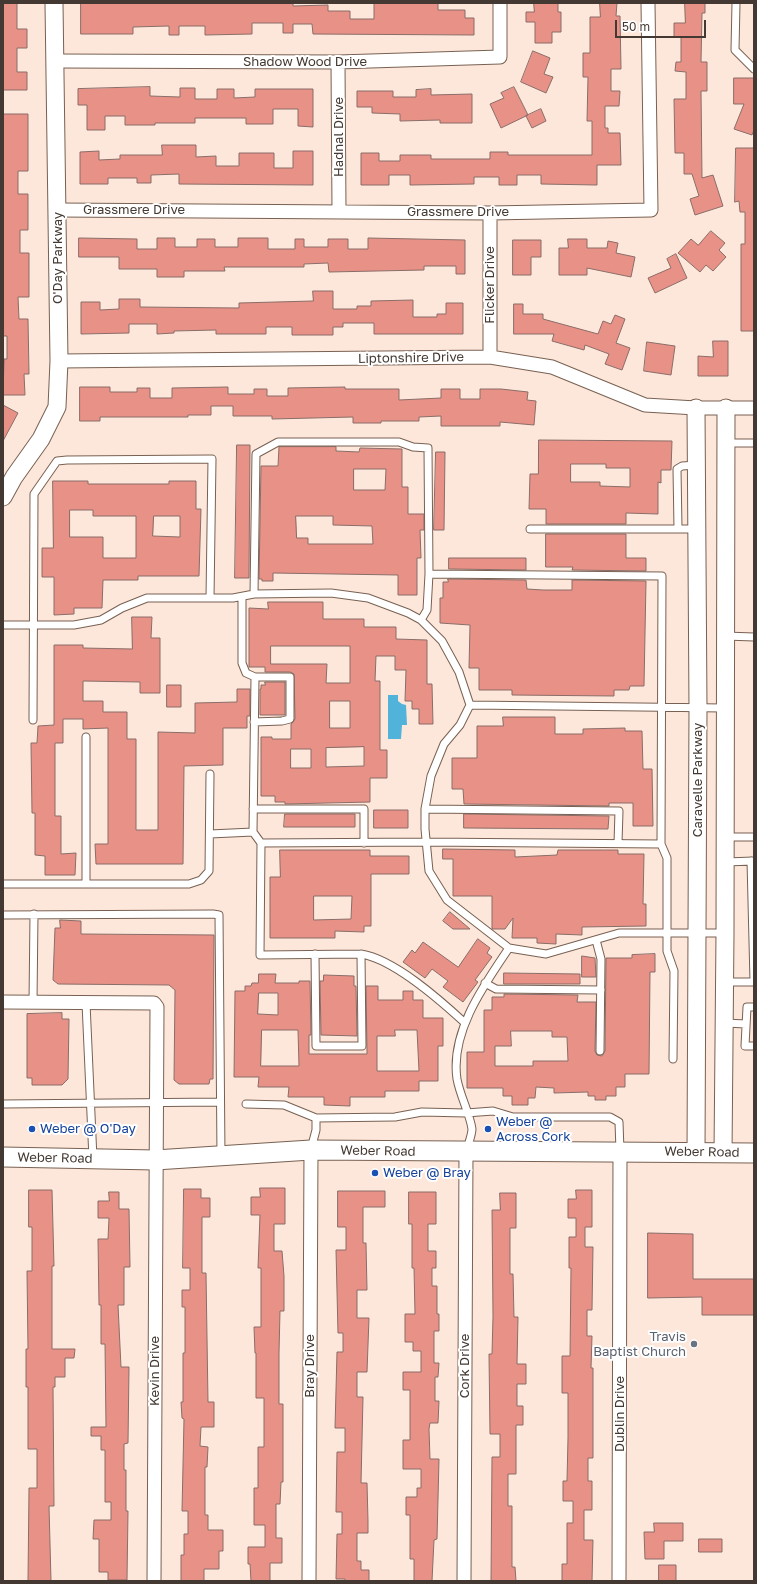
<!DOCTYPE html>
<style>
body{margin:0}
#map{position:relative;width:757px;height:1584px;overflow:hidden;background:#fde7da;font-family:"Golos Text",sans-serif}
canvas{display:block}
.frame{position:absolute;inset:0;border:4px solid #433932;pointer-events:none}
.scale{position:absolute;left:615px;top:20px;width:91px;height:18px;box-sizing:border-box;border:2px solid #433932;border-top:0;padding-left:5px;font-size:12px;line-height:14px;white-space:nowrap;color:#433932;-webkit-text-stroke:3px #fff;paint-order:stroke}
</style>
<div id="map">
<canvas width="757" height="1584"></canvas>
<div class="frame"></div>
<div class="scale">50 m</div>
</div>
<script>
const context = document.querySelector('canvas').getContext('2d');
context.lineJoin = 'round';
function fillPath(path, color) {
  context.fillStyle = color;
  context.fill(path, 'evenodd');
}
function stroke(path, color, width, dash) {
  context.strokeStyle = color;
  context.lineWidth = width;
  context.lineCap = dash ? 'butt' : 'round';
  context.setLineDash(dash || []);
  context.stroke(path);
}
function write(font, color, halo, rows, align = 'center') {
  context.font = font + ' "Golos Text",sans-serif';
  context.lineWidth = 4;
  context.setLineDash([]);
  context.textBaseline = 'middle';
  context.strokeStyle = halo;
  context.fillStyle = color;
  for (const [text, x, y, turn = 0] of rows) {
    context.save();
    context.translate(x, y);
    context.rotate((+turn || 0) * Math.PI / 180);
    context.textAlign = isNaN(turn) ? turn : align;
    if (halo) context.strokeText(text, 0, 0);
    context.fillText(text, 0, 0);
    context.restore();
  }
}
const water = new Path2D(`
 M388,695H398V701L402,704L406,705L407,725H402L401,739H388Z`);
const building = new Path2D(`
 M3,3H17V29H27V48H17V72H27V90H3Z
 M81,3H293V6L328,5V11H350V19H374V3H438V10H465V18H474V35L313,34L312,24H293V33H283V23H252V34L205,35V26H179V35H169V26L133,27V34H81Z
 M534,3H558V12H561V32H552V43H535V22H526V12H534Z
 M600,3H617L616,16H620L621,69H611V91H620L619,106H605V128H608V133H620L621,165H597V185L541,184V175H517V185H499V177H474V184L410,185V175H389V185H361V153H379V161H400V155H431V159H490V152H508V155H592V121H587L588,77H583V53H590V17H600Z
 M685,3H705V13H702L701,62H707V91H701L702,178L713,175L723,206L695,215L690,199L699,196L692,174H684V153H675L674,99H686V72L675,71L676,62H681V37H674V23H685Z
 M533,51L550,58L544,74L553,77L546,93L521,82Z
 M734,78H754V130L752,135L734,129L744,104H734Z
 M150,87V96L180,97V88H195V99H217V89H234V98L255,97V89H313V127L298,126V109H273V124H246V118H195V123H155V125H125V116H105V130H87V105H78V89Z
 M514,87L528,115L501,128L490,104L504,98L501,93Z
 M431,89V95L472,94V123H440V120L400,121V114L372,113V107H357V91H393V97H416V90Z
 M541,109L546,121L532,128L526,116Z
 M3,114H28V171H18V194H28V230H20V253H29V297H18L19,319H28L29,374H24L25,395H3L4,359H7V336H3Z
 M162,145H196V157L216,156V166H239V153H274V168H293V151H313V185L179,184V174L151,175V183H137V178H108V184H80V152L99,151V160L120,159V155H162Z
 M736,148H754V331H741V244H745V212H740L739,201L735,202Z
 M711,231L725,243L719,250L726,257L713,271L706,265L700,272L678,253L691,239L698,245Z
 M79,238L137,239V249H157V238H175V247H197V239H215V247H238V238H268V249H295V239H304V247H328V239H348V249H368V238L465,240V274H456V266H424V270L329,272L328,263L304,264V267H224L225,271H184V277H157V269H119V257H79Z
 M568,239H587V248H607L608,241L618,243L616,253L635,257L631,277L587,268V275H559V248H568Z
 M513,240H541V257H531V275H513Z
 M676,254L687,278L655,293L648,278L671,268L667,259Z
 M313,291H333V309H357V306H371V301L413,300V317H437V314H446V303H463V334H374V323H343V327H333V335H292V327H266V334H216V330L174,331V333L157,334V324H129V333L81,334V302H100V310L119,309V299H140V307L239,308V303L313,301Z
 M514,304H523V314H543V319L598,334L603,321L611,324L615,315L625,319L616,343L630,348L622,370L605,364L609,354L585,345L584,350L552,341L554,334H514Z
 M713,341H728V376H698V356L713,357Z
 M647,342L675,346L671,375L644,371Z
 M80,387H110V392H137V388H150V398H172V388L228,387V394H254V389H267V396H288V388L345,387V389H399V400L441,398V389H460V399H480V389H501L528,392L527,400L536,401L534,425L500,422V426H441V416L419,417V421H381V423H353V417L272,419V416H233V406H211V415H188V417H100V421H80Z
 M3,405L18,413L3,441Z
 M539,440L672,441L671,470H661V483L658,482V514L626,513V524H546V509H529L530,474H538ZM571,464H606V468H630V487L600,486V482H571Z
 M237,445H250L249,578H235Z
 M336,447V451L359,452L360,448L402,449V487H408V514H424V530H420L421,558H417V595H398V575L273,573V581H262V579H259L261,466H278L279,447ZM354,469H386L385,490H354ZM296,516H333V525L372,526L373,544H308V538H297Z
 M436,452H445L444,530H434Z
 M53,481H88V484H169V481H196V509H201L199,576H138V580H103L102,608H74V614L54,615V577H42V548H53ZM70,510H93V516H136V558H103V537H70ZM154,516H180V537L153,536Z
 M546,534H626V558H646V571L572,570L573,567H546Z
 M449,558H526V570L449,569Z
 M448,579L526,580L527,589L543,590H572V580L646,581L644,686H630L629,690H614V696L512,695V690H479V668H469L470,625L440,623V598H443V582H448Z
 M268,602H323V619H364V627H396V639L427,640V684H432L433,724H419V709H412V701H405L406,670H395V656H376L375,681H380V750H387V778H370V802L285,804V802H275V796H261V737H272V739H291V724L295,719L294,674L290,672H265V667H249V608L268,609ZM271,646H350V683H326L327,664H271ZM330,701H350V728H330ZM364,747V766L326,767V748ZM291,749H311V768H291Z
 M132,617H152L151,638H160V693H140V682L83,681V701H103V712H127V739H136V830H158V732L195,733V703L237,702V689H250V716H247V728H223V765L184,766L183,864H96L95,844H108V728L83,729V719H63V743H55V816H61V854L76,853L75,875H45V856L35,855V813H32L31,743H37L38,726L54,725V645H83V648L132,649Z
 M265,682H285V715H260V689H261V685H265Z
 M167,685H181V707H167Z
 M503,717H555V734H583V729L625,728V731H642L643,769H652L653,826H633V803H609V806L464,804L463,789H452V758H477V726H503Z
 M374,810H408V828H374Z
 M285,814H355V827H284Z
 M464,814L609,816L608,829L464,828Z
 M443,849L515,850V857L557,855L558,850H618V854H644L643,904H646V926L582,927V935L556,934V944L537,943V938H512L513,918L505,929H492V896H453V859H443Z
 M280,850H370V856H409V874H371V926H364V932L335,931V938H270V877H280ZM314,896H352L351,919L314,920Z
 M450,912L470,929H453L443,921Z
 M60,920L81,921V934L214,935L213,1079H210L209,1084H179L174,1080L175,990L169,985L58,984L53,980L55,928H60Z
 M478,939L490,948L487,953L492,957L475,980L478,982L463,1002L443,987L448,981L432,969L425,978L403,962L412,950L415,953L423,942L458,967Z
 M655,954V972H650L649,1074H625V1087H616V1096H606V1100H595V1096H588V1092L554,1093V1088L536,1087L535,1098H528V1105H512V1096H503V1088H467V1052H484V1010H492V997H504V994L578,995L577,1002H596L595,1051L597,1055L602,1056L605,1051L606,958H632V955ZM511,1031H552V1037H567L568,1061H533V1066H495V1046H511Z
 M582,956L595,958L596,977H582Z
 M504,973L580,974V984H504Z
 M259,974H276L275,983H299V981H310L311,1035H309V1054H367L366,986H378V1000H403V991H413V1000H423V1018H443V1046H438V1081H419V1091H385V1097H350V1106L324,1105V1097H288L289,1087H258L259,1077H234L235,991H245V986H251L252,983H258ZM259,993H278V1015L258,1014ZM262,1030H298L299,1066H261ZM395,1030H417L419,1071H377V1036H395Z
 M324,975L354,976V986H356L357,1036L321,1035L320,981H323Z
 M62,1013V1019H69L68,1079L62,1085H32V1078H27V1014Z
 M260,1188H285V1224H274V1251H282L284,1276V1311H280L279,1353V1404H283V1482H281L280,1504H276V1538H282V1563H270V1581H251L250,1564H248V1547H265V1525H254V1488H258V1447H264V1398H256V1353H255L254,1327H261V1268H258L260,1215H251V1197H260Z
 M184,1189H201V1198H210V1217H202V1273H206L208,1402H214V1427H201L200,1446L208,1447L207,1467H205V1515H208V1530H223V1551H219V1569H204V1581H181V1555H184V1534H188V1511H182L184,1419L182,1418L181,1402H183V1353H185V1307H182V1290H190V1268H183Z
 M29,1190H52L54,1266H52V1349H75L74,1358H65V1377H55V1387H53L54,1506H49L51,1581H28L29,1488H37V1449H28V1387H26V1349H28L27,1271H32V1227H29Z
 M576,1190H592V1227H585V1247H593L592,1310H587V1336H592L591,1368H593V1458H588V1481H592V1510H584V1540H593L592,1581H562V1564H567V1523H573V1501H563V1481H567L568,1438V1393H562V1356H570L571,1268H569V1237H576V1218H568V1199H576Z
 M338,1191H385V1207H363V1243H366L367,1290H357V1318H369L367,1372H357V1397H363L361,1483H367L368,1521V1533H357V1561H361V1570H369V1581H345V1579H336L337,1534H342V1512H336L337,1452H345V1428H335L337,1352H343V1333H338L336,1250H346V1227H338Z
 M109,1192H119V1209H129L130,1267H124V1305H118L121,1367H129L128,1443L124,1444V1470H126V1511H128L127,1580H108V1572H99V1539H93L94,1520H111V1502H105V1450H101V1436H91V1427H106L105,1344H101V1305H99L98,1239H108L109,1218H98V1201H109Z
 M409,1192H436V1224H428V1251H436V1268H432V1286H437V1314H439V1331H434V1363H439L438,1377H435V1401H439L438,1423H430L429,1429L430,1459H439L437,1539L434,1540L432,1581H414V1559H410V1515H406V1497H417V1488H421V1469H403V1440H410V1390H403V1372H421V1351H413V1342H405V1314H415L414,1268H412V1224H409Z
 M500,1193H516V1228H510V1274H513L514,1317H518L517,1364H526V1384H517V1406H523V1425H516V1474H508V1506H512V1567H515L516,1581H491L492,1457H500V1434H490L489,1354H492L493,1317L492,1210H500Z
 M648,1233L693,1234V1279H754V1315H702V1297L648,1298Z
 M654,1523H683V1541H664V1559H645L644,1532H654Z
 M699,1539H722V1552H699Z
 M659,1565H676V1581H659Z`);
const service = new Path2D(`
 M736,3L735,50L754,69
 M726,443H754
 M530,529H697
 M678,529L677,469L682,466L697,465
 M429,574L662,576L661,844
 M254,594L256,454L278,442H399L413,447L428,448L429,574L427,610L421,620
 M242,597V663L246,673L255,677L253,832L261,843L260,955L361,954C394,959 440,1000 465,1023
 M3,625H74L101,620L122,608L147,598H233L254,594L331,593L368,598L408,613L421,620L442,641L459,672L470,705L724,708
 M725,636L754,637
 M470,705L460,725L444,744L431,776L425,809V829L429,871L447,900L509,948L546,954L619,933H725
 M33,720L34,494L57,461L67,460L212,459L210,598
 M254,722L282,721L290,719V677H255
 M253,809H364V843
 M425,809L619,811L618,843
 M210,834L253,832
 M725,837H754
 M261,843L427,842L661,844L667,858V951L674,971L673,1059
 M751,861L754,982
 M725,862L754,861
 M3,884H189L201,880L209,871L210,774
 M86,884V737
 M3,915L213,914L219,915L221,1156
 M596,940L601,959L600,1051
 M315,954L316,1046H362L361,954
 M725,982H754
 M485,983L496,989L601,990
 M33,1002L34,914
 M86,1003L93,1159
 M754,1007H747L745,1046H754
 M725,1023L746,1024
 M3,1104L220,1102
 M246,1104L284,1105L316,1118L395,1117L422,1112L466,1113L493,1111L513,1117H610L619,1122L620,1151
 M311,1149L316,1130V1118
 M467,1150C468,1144 472,1135 472,1129C470,1114 460,1096 457,1079C450,1032 484,985 509,948`);
const minor = new Path2D(`
 M56,61L338,62L500,57V3
 M338,62L339,211
 M58,210L490,213L651,210L648,3
 M490,357V213
 M59,361L490,357L552,367L645,405L696,408H754
 M3,1002L154,1003L157,1007L154,1581
 M309,1581L311,1150
 M464,1581L466,1152
 M619,1581L620,1151`);
const tertiary = new Path2D(`
 M3,497L14,477L41,439L57,407L59,361L54,3
 M696,1153L698,708L696,408
 M723,1153L725,933L726,408`);
const secondary = new Path2D(`
 M3,1157L155,1160L311,1150L754,1153`);
const markers = [
 [32,1129,4,"#1a4fb4"],
 [488,1129,4,"#1a4fb4"],
 [375,1173,4,"#1a4fb4"],
 [694,1344,4,"#6b7280"]
];
const streetNames = [
 ["Shadow Wood Drive",305,62],
 ["Hadnal Drive",339,137,-90],
 ["Grassmere Drive",134,210],
 ["Grassmere Drive",458,212],
 ["O'Day Parkway",58,258,-90],
 ["Flicker Drive",490,285,-90],
 ["Liptonshire Drive",411,358,-1],
 ["Caravelle Parkway",698,780,-90],
 ["Weber Road",378,1151,1],
 ["Weber Road",702,1152,1],
 ["Weber Road",55,1158,1],
 ["Bray Drive",310,1366,-90],
 ["Cork Drive",465,1366,-90],
 ["Kevin Drive",155,1371,-90],
 ["Dublin Drive",620,1414,-90]
];
const transitNames = [
 ["Weber @",496,1122],
 ["Across Cork",496,1137],
 ["Weber @ O'Day",40,1129],
 ["Weber @ Bray",383,1173]
];
const worshipNames = [
 ["Travis",686,1337],
 ["Baptist Church",686,1352]
];
fillPath(water, '#51b2da');
fillPath(building, '#e89186');
stroke(building, '#8a6d69', 1);
stroke(service, '#786152', 9);
stroke(minor, '#786152', 15);
stroke(tertiary, '#786152', 19);
stroke(secondary, '#786152', 21);
stroke(service, '#fff', 7);
stroke(minor, '#fff', 13);
stroke(tertiary, '#fff', 17);
stroke(secondary, '#fff', 19);
for (const [x, y, r, color] of markers) {
  const dot = new Path2D();
  dot.arc(x, y, r, 0, 2 * Math.PI);
  context.fillStyle = color;
  context.fill(dot);
  stroke(dot, '#fff', 1.5);
}
write('13px', '#433932', '#fff', streetNames);
write('13px', '#164399', '#fff', transitNames, 'left');
write('13px', '#5b616d', '#fff', worshipNames, 'right');
</script>
